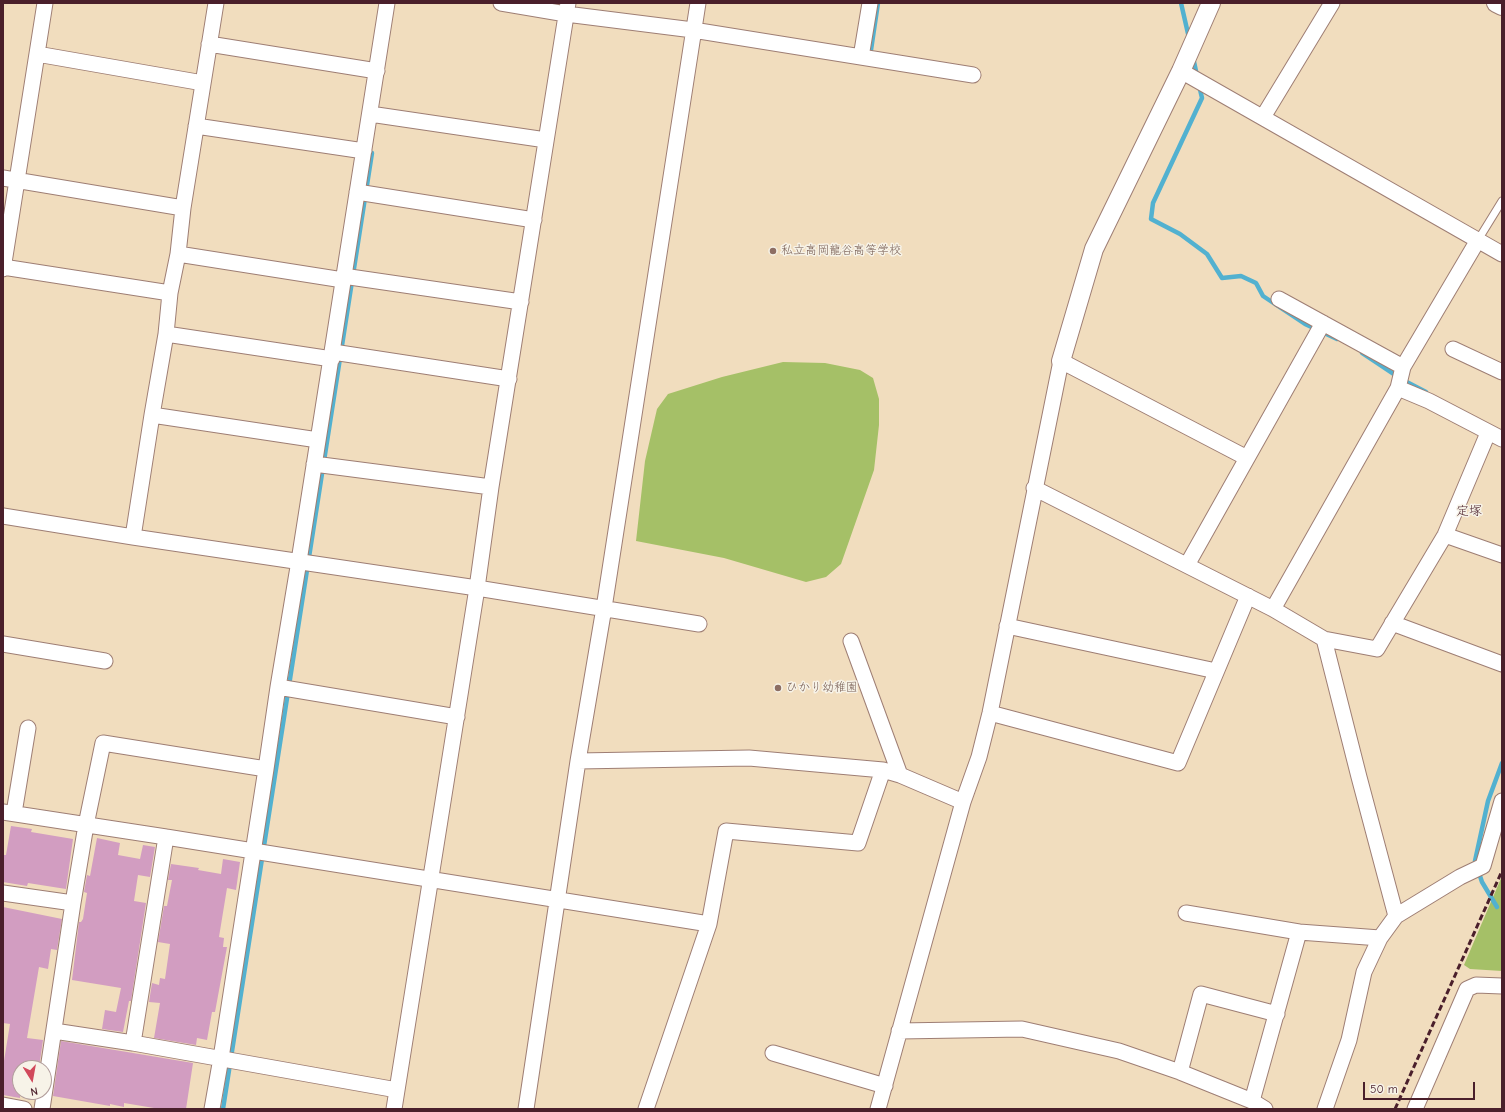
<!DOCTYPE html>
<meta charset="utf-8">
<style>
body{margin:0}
#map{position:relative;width:1505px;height:1112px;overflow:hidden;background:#f1ddbe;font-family:"Comic Neue",sans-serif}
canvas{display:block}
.frame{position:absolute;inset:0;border:4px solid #4a1f2b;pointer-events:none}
.north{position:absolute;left:12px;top:1060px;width:40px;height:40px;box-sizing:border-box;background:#f7f3e8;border:1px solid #b29e9c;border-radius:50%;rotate:169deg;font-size:11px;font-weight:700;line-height:16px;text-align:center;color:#4a1f2b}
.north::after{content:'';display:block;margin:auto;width:14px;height:18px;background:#d1495b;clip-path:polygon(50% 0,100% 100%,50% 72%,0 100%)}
.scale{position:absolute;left:1363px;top:1082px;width:112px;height:18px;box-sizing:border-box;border:2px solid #4a1f2b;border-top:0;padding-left:5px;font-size:12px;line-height:14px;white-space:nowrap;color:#4a1f2b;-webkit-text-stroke:3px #f7f3e8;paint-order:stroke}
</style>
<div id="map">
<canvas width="1505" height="1112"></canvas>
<div class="frame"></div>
<div class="north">N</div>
<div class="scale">50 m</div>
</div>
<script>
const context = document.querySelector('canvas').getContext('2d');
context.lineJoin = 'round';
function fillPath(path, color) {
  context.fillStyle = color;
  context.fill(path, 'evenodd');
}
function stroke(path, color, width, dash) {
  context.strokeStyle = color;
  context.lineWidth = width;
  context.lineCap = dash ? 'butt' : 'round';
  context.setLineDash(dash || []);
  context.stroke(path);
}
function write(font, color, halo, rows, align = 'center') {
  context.font = font + ' "Comic Neue","Klee One",sans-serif';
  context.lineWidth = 3;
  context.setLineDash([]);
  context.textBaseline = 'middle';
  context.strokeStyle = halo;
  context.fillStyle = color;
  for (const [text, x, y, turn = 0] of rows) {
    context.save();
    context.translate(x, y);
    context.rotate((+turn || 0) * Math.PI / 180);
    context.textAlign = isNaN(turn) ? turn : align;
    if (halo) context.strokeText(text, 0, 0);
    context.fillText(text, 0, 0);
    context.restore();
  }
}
const green = new Path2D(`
 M783,362L825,363L860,370L873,378L879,399V425L874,470L841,564L826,577L806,582L724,558L636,541L645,461L657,409L668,394L722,377Z
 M1502,876V971L1470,969L1464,965Z`);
const stream = new Path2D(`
 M1181,3L1189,38
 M871,50L878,3
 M1193,57L1197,76
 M1199,85L1202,98L1153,203L1151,219L1180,234L1207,254L1222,278L1241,276L1256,283L1263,296L1305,324L1337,339
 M1362,353L1401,379L1426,392
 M1497,907L1482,882L1475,861L1488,801L1502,763
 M223,1109L372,153`);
const building = new Path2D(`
 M11,826L32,829L31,832L73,839L66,889L28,883L27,886L3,882V855H6Z
 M97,838L120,843L118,855L140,859L143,845L155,847L150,877L138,875L134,901L146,903L131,1001H129L123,1032L102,1029L105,1010L116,1012L121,988L72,980L79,922H81L83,919L87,893L84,892L87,875L90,876Z
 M223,859L240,862L236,890L227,888L219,937L224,938L223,947H227L215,1012H212L207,1040L197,1038L196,1045L154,1038L160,1003L149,1002L152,983L159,985L160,978L165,979L170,944L158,942L164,906H167L172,880H168L171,864L199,868L198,870L221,874Z
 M3,907L62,919L57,950L51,949L48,969L39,967L27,1038L43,1040L39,1068H20V1098L3,1095V1067L10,1024L3,1023Z
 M61,1041L193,1063L186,1109H153L154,1108L124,1103V1107L110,1104V1106L53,1096Z`);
const service = new Path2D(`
 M1478,240L1502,201`);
const minor = new Path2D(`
 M501,3L566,14L693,30L973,75
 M209,44L377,71
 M37,54L203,83
 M861,57L870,3
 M1181,71L1502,254
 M370,114L546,140
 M1263,117L1332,3
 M196,126L364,151
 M3,178L183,208
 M357,192L534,220
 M178,254L343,280
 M3,267L170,293
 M3,269L45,3
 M343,276L521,302
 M1279,299L1403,367
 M166,334L332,359
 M1453,349L1502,372
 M333,352L509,379
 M1398,388L1429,401L1502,439
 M152,415L318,440
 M314,464L491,487
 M1034,488L1273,609L1324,639L1359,777L1396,916L1380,938L1364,972L1349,1040L1325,1109
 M3,516L133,537L477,588L699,624
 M1445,535L1502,555
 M133,537L152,415L166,334L170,293L178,254L183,208L216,3
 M1187,565L1323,323
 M1273,609L1398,388L1403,367L1478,240
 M1392,623L1502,664
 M1007,626L1216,671
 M1324,639L1377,649L1445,535L1488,433
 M851,641L900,775
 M3,644L105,661
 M278,687L457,717
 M990,713L1178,763L1248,596
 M578,761L749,758L883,770L900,775L963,802
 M3,812L166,837L709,924
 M14,813L28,728
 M3,893L73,903
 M1186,913L1299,932
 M1396,916L1460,877L1483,866L1502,801
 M54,1031L133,1043L397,1090
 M899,1031L1022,1029L1119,1051L1180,1072L1252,1101L1265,1109
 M133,1043L166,837
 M773,1053L885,1086
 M1180,1072L1201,994L1277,1014
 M1252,1101L1299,932L1380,938
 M3,1105L24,1109
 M42,1109L73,903L86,825L103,743L266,769
 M212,1109L221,1058L266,769L278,687L299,561L387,3
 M394,1109L477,588L491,487L568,3
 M526,1109L578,761L604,608L698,3
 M646,1109L709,924L726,831L858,843L883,770
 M878,1109L963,802L979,757L990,713L1061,361L1247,458
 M1415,1109L1467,989L1476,985L1502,986`);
const tertiary = new Path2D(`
 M1496,3L1502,6
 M1061,361L1094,249L1181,71L1211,3`);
const rail = new Path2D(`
 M1395,1109L1502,871`);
const markers = [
 [773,251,4,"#8d6e63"],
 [778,688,4,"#8d6e63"]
];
const educationNames = [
 ["私立高岡龍谷高等学校",781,251],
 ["ひかり幼稚園",786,688]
];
const neighbourhoodNames = [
 ["定塚",1469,511]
];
fillPath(green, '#a5c067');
stroke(stream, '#52b1d0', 4.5);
fillPath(building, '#d29dc1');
stroke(service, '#9e7e74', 9);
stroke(minor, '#9e7e74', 17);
stroke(tertiary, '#9e7e74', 20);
stroke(service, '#fff', 7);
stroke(minor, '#fff', 15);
stroke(tertiary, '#fff', 18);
stroke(rail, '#4a1f2b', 3, [6, 3]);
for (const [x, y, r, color] of markers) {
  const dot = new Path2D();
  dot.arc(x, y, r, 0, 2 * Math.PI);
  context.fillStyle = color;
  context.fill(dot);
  stroke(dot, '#f7f3e8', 1.5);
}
write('12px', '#785e54', '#f7f3e8', educationNames, 'left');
write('13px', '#4a1f2b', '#f7f3e8', neighbourhoodNames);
</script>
